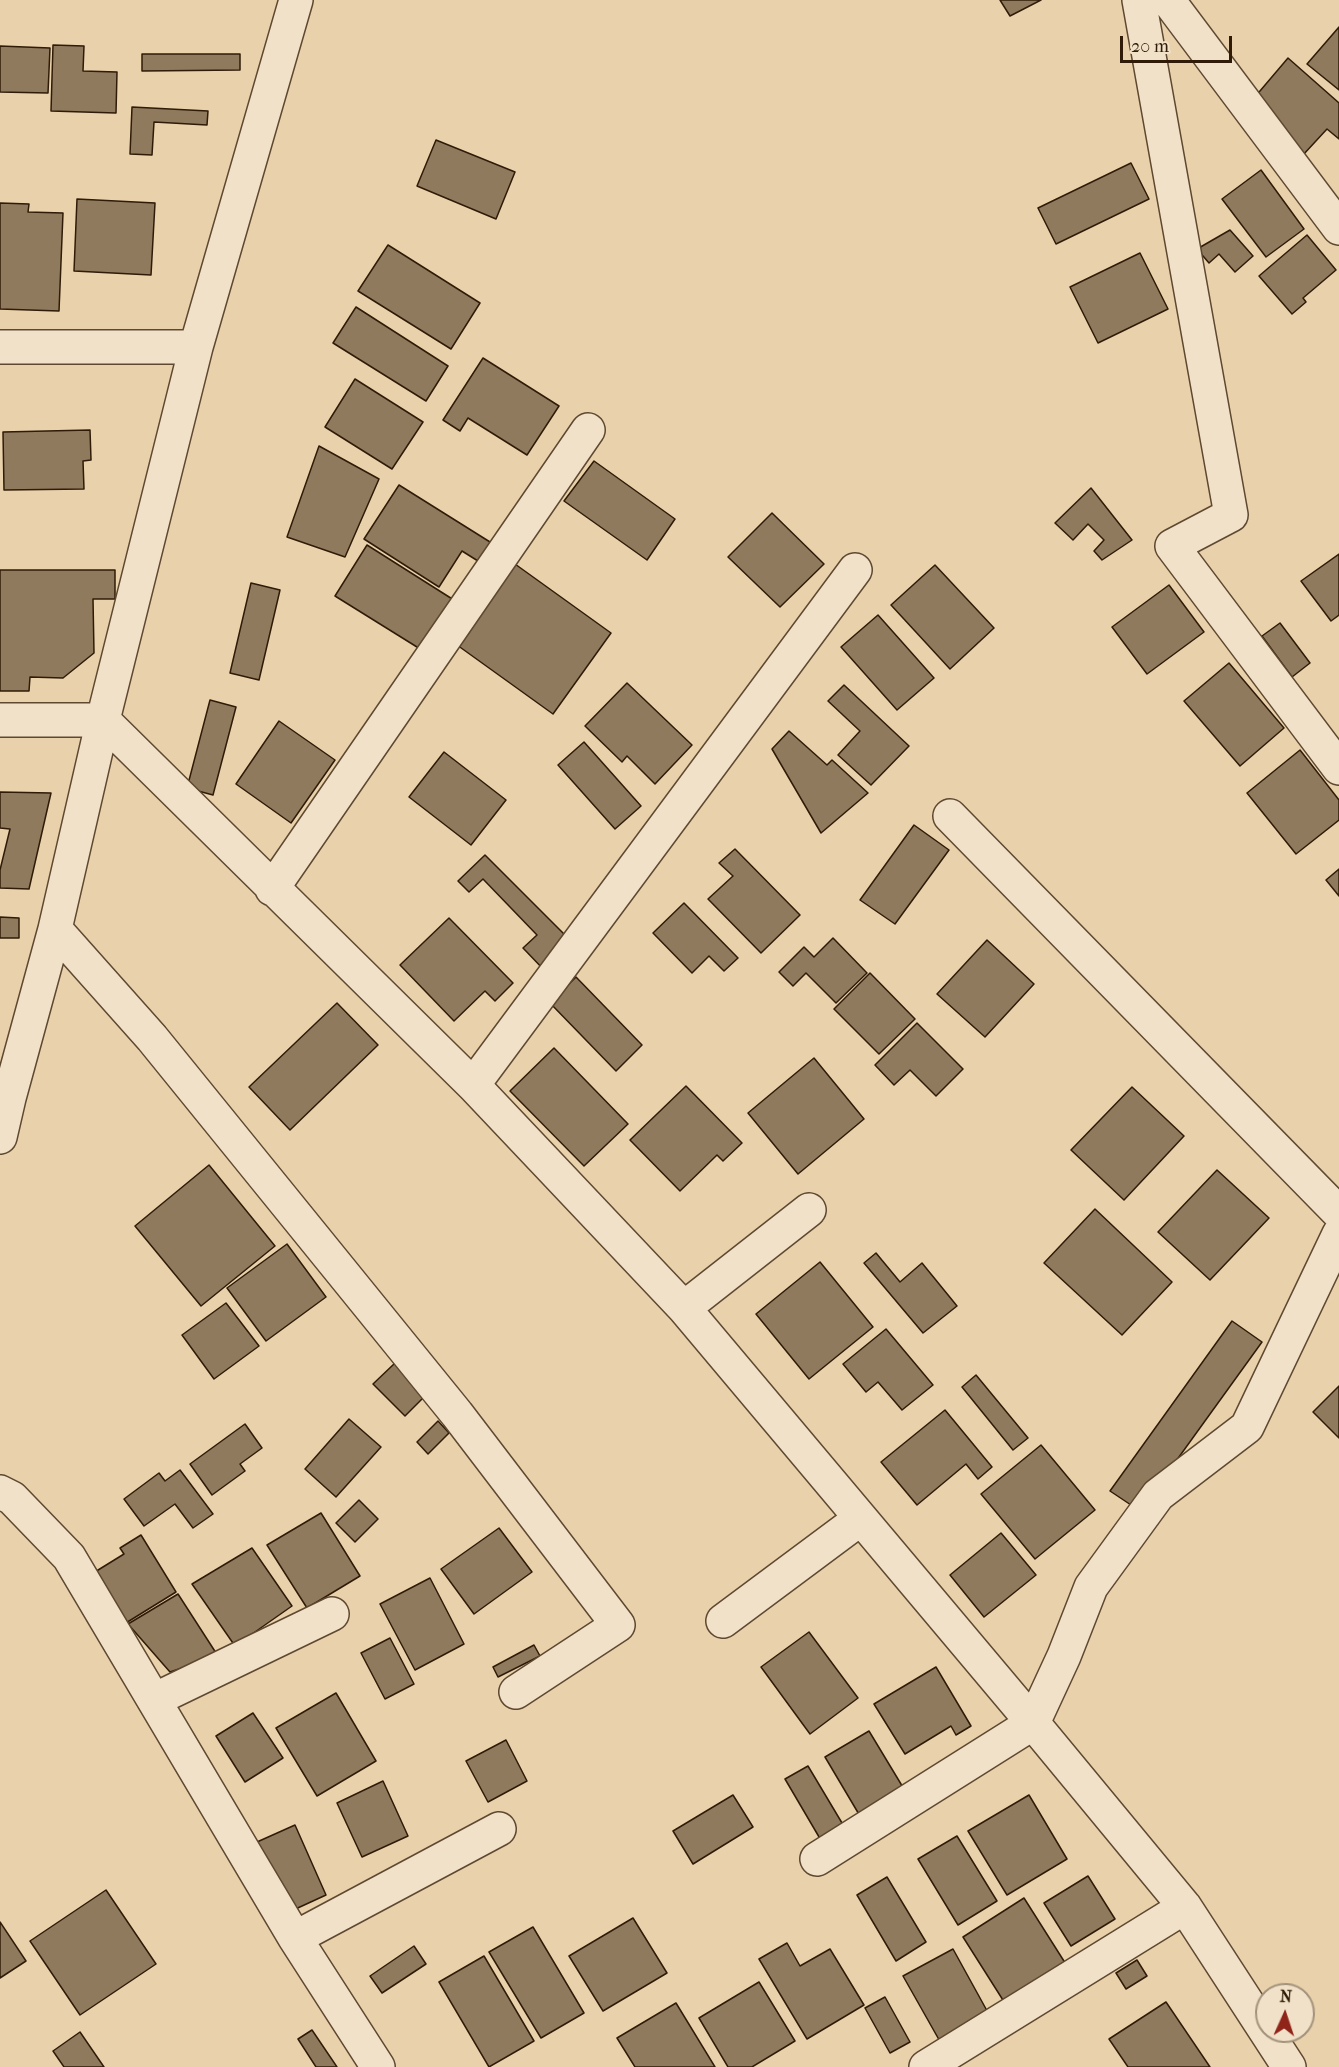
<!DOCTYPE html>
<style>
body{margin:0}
#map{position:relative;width:1339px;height:2067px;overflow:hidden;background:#e9d1ac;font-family:"IM FELL French Canon",serif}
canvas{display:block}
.north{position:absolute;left:1255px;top:1983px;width:60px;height:60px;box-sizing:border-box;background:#f1e1c9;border:2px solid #a3927b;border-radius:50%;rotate:3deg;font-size:16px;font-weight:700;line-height:24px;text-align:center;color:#2f1b07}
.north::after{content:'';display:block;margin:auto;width:21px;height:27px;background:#8f2418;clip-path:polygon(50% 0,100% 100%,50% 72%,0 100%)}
.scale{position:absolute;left:1120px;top:36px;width:112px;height:27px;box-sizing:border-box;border:3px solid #2f1b07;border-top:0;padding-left:8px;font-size:18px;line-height:21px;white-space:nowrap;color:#2f1b07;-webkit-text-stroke:4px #f1e1c9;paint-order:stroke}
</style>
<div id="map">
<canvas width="1339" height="2067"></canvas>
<div class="north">N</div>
<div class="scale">20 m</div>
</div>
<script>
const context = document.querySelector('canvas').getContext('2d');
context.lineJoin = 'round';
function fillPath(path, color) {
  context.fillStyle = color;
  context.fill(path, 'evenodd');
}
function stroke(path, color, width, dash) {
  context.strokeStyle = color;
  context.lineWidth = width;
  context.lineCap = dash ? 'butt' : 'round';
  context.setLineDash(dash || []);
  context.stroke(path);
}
const building = new Path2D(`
 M1000,0H1041L1010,16Z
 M1339,27V90L1307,64Z
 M53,45L84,46L83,71L117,72L116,113L51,111Z
 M0,46L50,48L48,93L0,92Z
 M142,54H240V70L142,71Z
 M1288,58L1339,103V139L1327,129L1303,155L1254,98Z
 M132,107L208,111L207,125L154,122L152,155L130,154Z
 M436,140L515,172L496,219L417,186Z
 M1131,163L1149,199L1056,244L1038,208Z
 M1261,170L1304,229L1266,257L1222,199Z
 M77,199L155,203L151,275L74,271Z
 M0,203L29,204L28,212L63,213L59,311L0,309Z
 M1230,230L1253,256L1235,272L1219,254L1209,263L1197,249Z
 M1307,235L1336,270L1303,298L1306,302L1292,314L1259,276Z
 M388,245L480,303L451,349L358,291Z
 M1140,253L1168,309L1098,343L1070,287Z
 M356,307L448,366L426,401L333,343Z
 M483,358L559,406L527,455L468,418L460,431L443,420Z
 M355,379L423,422L392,469L325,427Z
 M90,430L91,460L83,461L84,489L4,490L3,432Z
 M319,446L379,479L345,557L287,537Z
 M594,461L675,519L647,560L564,501Z
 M399,485L498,547L486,566L462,551L439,587L364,539Z
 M1091,488L1132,540L1102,560L1094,551L1104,540L1088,524L1073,540L1055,523Z
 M772,513L824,564L780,607L728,557Z
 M367,545L457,602L425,652L335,596Z
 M1339,554V615L1331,621L1301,581Z
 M515,564L611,633L553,714L457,645Z
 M935,565L994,628L950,669L891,605Z
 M0,570H115V599H93L94,653L63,678L30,677L29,691H0Z
 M251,583L280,590L259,680L230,673Z
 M1169,585L1204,632L1147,674L1112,627Z
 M878,615L934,678L897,710L841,647Z
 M1280,623L1310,663L1292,677L1262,636Z
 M1229,663L1284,728L1240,766L1184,701Z
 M627,683L692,745L655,784L627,756L622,762L585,726Z
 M844,685L909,746L871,785L838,755L860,731L828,701Z
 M210,700L236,707L213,795L187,788Z
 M279,721L335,760L291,823L236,784Z
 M789,731L827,765L832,760L868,793L821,833L772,749Z
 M584,742L641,806L615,829L558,765Z
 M1300,750L1339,800V820L1296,854L1247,793Z
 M444,752L506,800L471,845L409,797Z
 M0,792L51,793L29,889L0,888V870L10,829L0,828Z
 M914,825L949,850L895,924L860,900Z
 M735,849L800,915L761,953L708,899L733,876L719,863Z
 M485,855L571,941L546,972L523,948L537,935L483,879L469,892L458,881Z
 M1339,869V896L1326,880Z
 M684,903L738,958L724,971L709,956L692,973L653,933Z
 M0,917L19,918V938H0Z
 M449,918L513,983L495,1001L485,991L454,1021L400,965Z
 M833,938L867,973L836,1003L806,973L793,986L779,972L804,947L814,957Z
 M987,940L1034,984L985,1037L937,994Z
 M870,973L915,1019L879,1054L834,1009Z
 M576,977L642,1045L616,1071L550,1003Z
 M337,1003L378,1045L290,1130L249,1087Z
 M917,1023L963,1069L936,1096L910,1070L894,1085L875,1065Z
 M554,1048L628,1124L584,1166L510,1091Z
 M814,1058L864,1119L798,1174L748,1113Z
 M686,1086L742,1143L723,1161L717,1155L680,1191L630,1140Z
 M1132,1087L1184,1136L1124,1200L1071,1150Z
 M209,1165L275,1246L201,1306L135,1226Z
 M1217,1170L1269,1218L1210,1280L1158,1232Z
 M1095,1209L1172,1282L1122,1335L1044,1263Z
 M287,1244L326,1297L266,1341L227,1288Z
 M876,1253L900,1282L922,1263L957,1306L923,1333L864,1263Z
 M820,1262L873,1327L809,1379L756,1314Z
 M226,1303L259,1346L214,1379L182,1335Z
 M1232,1321L1262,1342L1140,1511L1110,1491Z
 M886,1329L933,1385L902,1410L878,1382L866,1392L843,1364Z
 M395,1363L426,1395L405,1416L373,1384Z
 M976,1375L1028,1438L1013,1450L962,1387Z
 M1339,1386V1438L1313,1412Z
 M945,1410L992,1467L978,1479L966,1464L917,1505L881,1462Z
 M349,1419L381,1447L336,1497L305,1469Z
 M438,1421L449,1433L428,1454L417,1442Z
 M245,1424L262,1448L240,1464L245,1471L212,1495L190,1464Z
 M1041,1445L1095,1510L1035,1559L981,1494Z
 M180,1470L213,1514L193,1528L175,1504L144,1526L124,1499L159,1473L165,1481Z
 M359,1500L378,1519L355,1542L336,1523Z
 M321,1513L360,1576L307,1608L267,1545Z
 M499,1528L532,1572L474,1614L441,1569Z
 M1001,1533L1036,1575L984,1617L950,1575Z
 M141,1535L176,1592L121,1626L90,1575L124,1554L120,1548Z
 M252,1548L292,1606L235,1646L192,1584Z
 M430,1578L464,1644L415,1670L380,1604Z
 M178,1594L218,1656L170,1672L128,1624Z
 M809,1632L858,1698L810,1734L761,1667Z
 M390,1638L414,1684L385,1699L361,1653Z
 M534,1645L540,1656L498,1677L493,1667Z
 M936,1667L971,1726L956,1735L951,1726L905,1754L874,1704Z
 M336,1693L376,1761L317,1796L276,1728Z
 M253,1713L283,1758L245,1782L216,1736Z
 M869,1731L904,1789L860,1816L825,1757Z
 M506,1740L527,1781L488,1802L466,1761Z
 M808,1766L845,1828L822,1842L785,1779Z
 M383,1781L408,1836L362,1857L337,1803Z
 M733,1795L753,1827L693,1864L673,1831Z
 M1029,1795L1067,1859L1007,1895L968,1831Z
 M295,1825L326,1895L289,1912L257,1842Z
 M957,1836L997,1901L958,1925L918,1859Z
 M1088,1876L1115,1919L1071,1946L1044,1903Z
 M887,1877L926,1942L896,1961L857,1895Z
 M106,1890L156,1964L80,2015L30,1941Z
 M1024,1898L1069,1969L1008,2008L963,1937Z
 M633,1918L667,1973L603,2011L569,1956Z
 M0,1922L26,1961L0,1978Z
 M533,1927L584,2013L541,2038L489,1952Z
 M787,1943L800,1966L830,1949L864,2005L807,2039L759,1959Z
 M414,1946L426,1964L382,1993L370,1976Z
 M953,1949L991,2018L942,2045L903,1976Z
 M484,1956L534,2041L489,2067L439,1982Z
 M1137,1960L1147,1976L1126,1989L1116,1973Z
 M759,1982L795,2041L752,2067H728L699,2018Z
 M885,1997L910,2042L890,2053L865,2008Z
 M1166,2002L1210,2067H1128L1109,2039Z
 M676,2003L715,2067H635L617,2038Z
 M312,2030L337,2067H316L298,2039Z
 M80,2032L104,2067H64L53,2051Z`);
const street = new Path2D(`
 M1139,0L1231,515L1172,546L1339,768
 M1168,0L1339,228
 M0,347H196
 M0,720H103L473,1085L684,1308L1033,1723L1185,1907L1289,2067
 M950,816L1339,1213
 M272,889L588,430
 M55,929L152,1038L457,1414L618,1625L516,1692
 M473,1085L855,570
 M0,1137L9,1098L55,929L103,720L196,347L296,0
 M684,1308L809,1210
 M0,1492L12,1498L69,1557L295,1938L378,2067
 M723,1621L860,1519
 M154,1700L332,1614
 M817,1859L1033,1723L1064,1656L1091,1587L1158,1495L1247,1427L1339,1234
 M295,1938L499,1829
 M926,2067L1185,1907`);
fillPath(building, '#907a5d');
stroke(building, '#2f1b07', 1.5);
stroke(street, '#5e4830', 36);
stroke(street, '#f1e1c9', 33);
</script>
